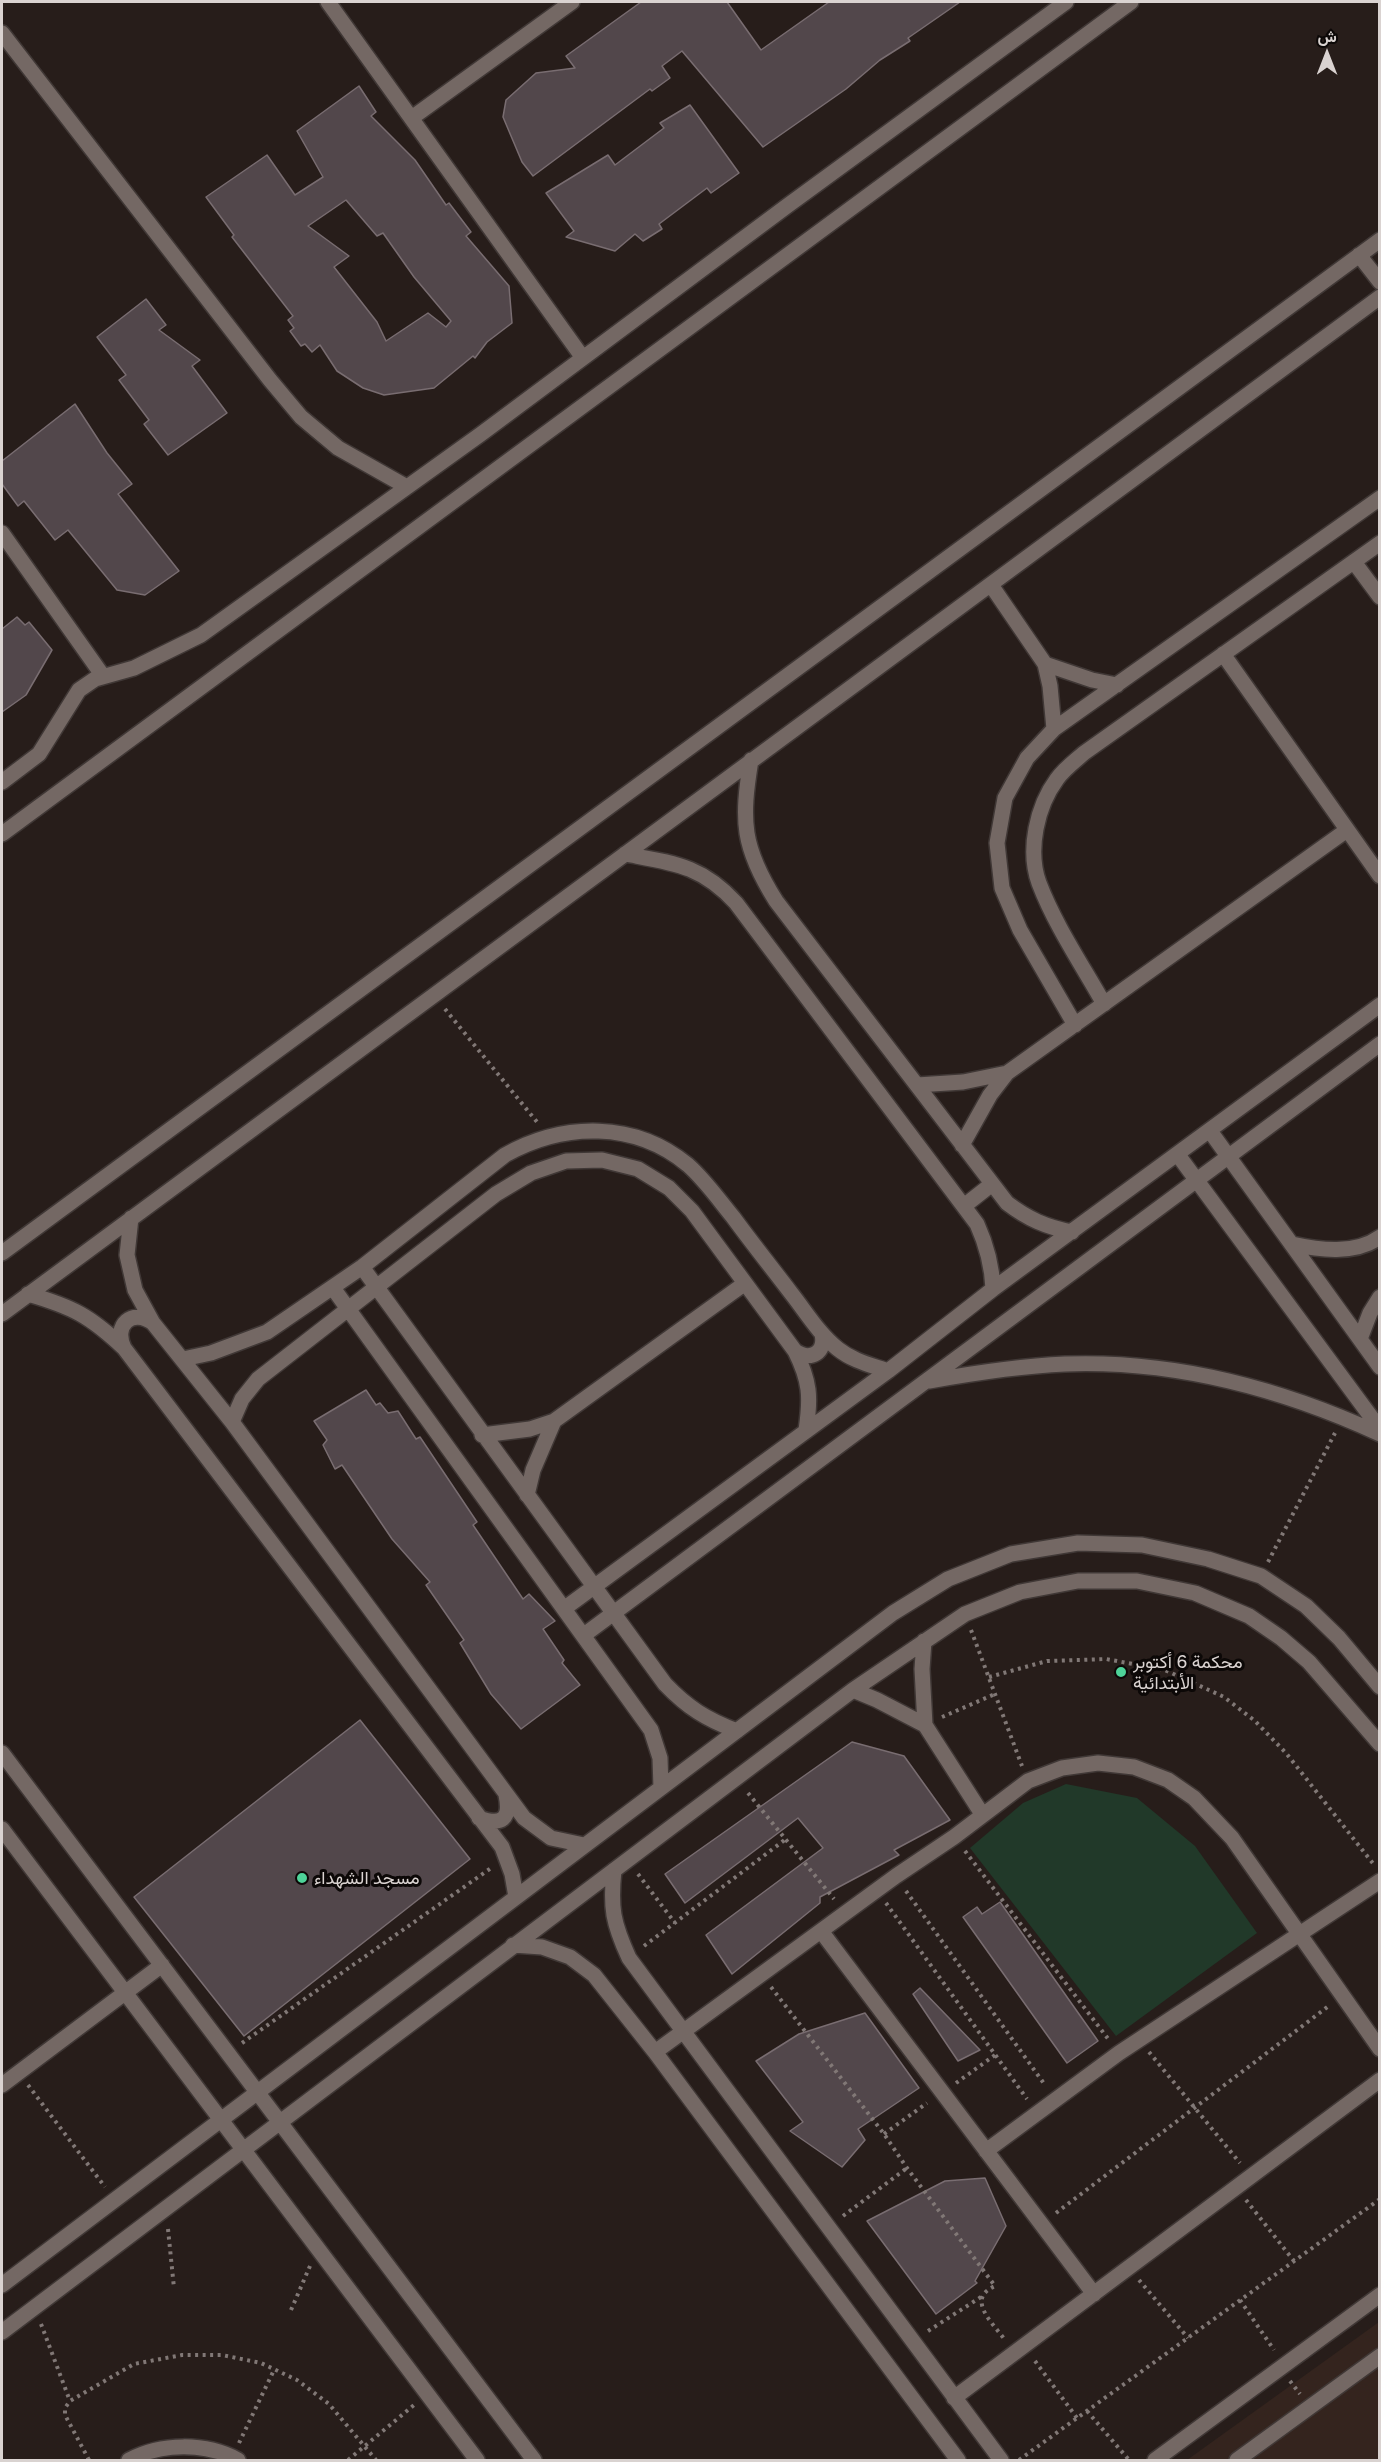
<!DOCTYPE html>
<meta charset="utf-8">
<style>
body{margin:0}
#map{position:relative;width:1381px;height:2462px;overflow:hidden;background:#271d1a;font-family:"Golos Text",Vazirmatn,sans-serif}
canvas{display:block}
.frame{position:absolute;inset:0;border:3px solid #dad3d1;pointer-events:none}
.north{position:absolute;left:1297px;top:24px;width:60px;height:60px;-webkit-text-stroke:4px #0c0807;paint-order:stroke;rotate:0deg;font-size:16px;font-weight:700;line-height:24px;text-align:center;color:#dad3d1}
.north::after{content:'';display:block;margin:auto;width:21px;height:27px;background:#dad3d1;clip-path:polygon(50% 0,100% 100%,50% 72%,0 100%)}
</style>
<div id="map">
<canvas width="1381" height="2462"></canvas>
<div class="frame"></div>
<div class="north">ش</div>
</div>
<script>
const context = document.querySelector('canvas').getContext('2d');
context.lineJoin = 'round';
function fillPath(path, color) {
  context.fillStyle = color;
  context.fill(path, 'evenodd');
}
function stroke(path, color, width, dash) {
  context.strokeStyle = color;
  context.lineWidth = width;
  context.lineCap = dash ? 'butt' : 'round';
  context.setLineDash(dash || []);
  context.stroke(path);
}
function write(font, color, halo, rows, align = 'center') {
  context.font = font + ' "Golos Text",Vazirmatn,sans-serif';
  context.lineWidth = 6;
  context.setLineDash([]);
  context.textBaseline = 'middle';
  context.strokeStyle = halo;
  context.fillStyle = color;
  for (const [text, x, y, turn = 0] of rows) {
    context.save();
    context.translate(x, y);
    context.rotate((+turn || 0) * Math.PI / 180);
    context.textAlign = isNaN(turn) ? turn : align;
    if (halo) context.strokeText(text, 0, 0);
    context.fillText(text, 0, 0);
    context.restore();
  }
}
const built = new Path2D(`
 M1379,2322V2460H1187Z`);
const green = new Path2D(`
 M1066,1784L1137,1798L1195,1846L1257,1933L1116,2036L970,1848L1023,1803Z`);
const building = new Path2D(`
 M641,2H727L761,50L829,2H960L908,38L910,41L880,60L846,89L763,147L682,51L662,66L670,78L652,91L650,89L533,176L522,162L503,117L506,100L536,73L575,68L566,56Z
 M359,86L376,112L371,116L415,160L446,205L449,203L471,232L466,236L509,286L512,323L487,342L475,358L473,356L434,388L384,395L363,388L337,371L320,345L312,352L305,344L301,346L290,331L294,328L288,320L293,316L232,237L234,235L206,197L267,155L295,195L323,177L297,131ZM346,200L377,236L383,233L414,277L451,321L446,327L428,313L386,341L377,322L334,267L349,256L308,226Z
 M690,105L739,173L711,193L707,188L659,224L662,229L643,241L635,234L615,251L566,237L574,231L546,193L608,155L615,165L664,128L660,123Z
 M146,299L166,325L159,330L200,360L192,366L227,413L168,455L144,424L149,420L119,380L126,375L97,337Z
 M75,404L107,453L132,484L118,494L179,571L145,595L117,590L68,530L55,540L24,501L18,506L2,484V461Z
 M17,617L25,625L29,622L52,650L26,695L2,712V629Z
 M366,1390L376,1405L380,1403L388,1413L398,1411L416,1439L420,1437L477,1522L473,1525L523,1599L529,1594L555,1621L543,1629L564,1660L562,1663L580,1685L521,1729L491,1694L460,1643L464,1640L426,1585L430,1582L392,1539L342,1465L335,1469L323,1445L327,1440L314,1421Z
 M360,1720L470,1859L244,2036L134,1897Z
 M852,1742L904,1756L950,1820L894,1850L899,1855L820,1897V1903L732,1974L706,1935L823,1848L798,1818L685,1903L665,1874Z
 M1000,1902L1098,2041L1067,2063L963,1917L977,1907L982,1914Z
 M920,1988L980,2050L958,2061L913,1994Z
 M865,2013L919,2088L858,2129L865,2140L842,2167L790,2131L803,2122L756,2061L799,2034Z
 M985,2178L1006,2226L975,2281L977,2283L936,2314L867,2221L945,2181Z`);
const path = new Path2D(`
 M445,1009L537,1122
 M1268,1562L1335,1433
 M971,1630L1022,1766
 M989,1677L1047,1661L1106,1659L1165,1670L1224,1697L1255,1721L1286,1753L1375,1866
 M942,1717L995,1694
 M748,1793L834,1899
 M965,1851L1109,2040
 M638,1874L675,1923
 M906,1891L1045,2085
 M886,1903L1027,2099
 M644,1946L786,1839
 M771,1987L884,2134L907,2168L995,2286C965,2299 993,2323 1005,2340
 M242,2043L491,1868
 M1149,2052L1240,2163
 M956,2083L995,2055
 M28,2085L105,2187
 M884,2134L927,2103
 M1246,2200L1294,2261
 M1056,2213L1330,2005
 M843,2216L907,2168
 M168,2229L174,2288
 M1139,2280L1188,2338
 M1240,2300L1274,2350
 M291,2310L310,2266
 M41,2324L70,2401
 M928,2331L981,2297
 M1035,2361L1077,2418
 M1290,2381L1300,2394
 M1087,2411L1129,2460
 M239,2443L274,2370
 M89,2460L65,2415V2408L70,2401L134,2364L182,2355H222L261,2363L297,2380L329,2404L376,2460
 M348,2460L414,2405
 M1019,2460L1380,2199`);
const minor = new Path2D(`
 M328,2L583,358
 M2,33L270,380L301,417L338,448L407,487
 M413,117L572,2
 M1359,255L1380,282
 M2,533L103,676
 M1354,562L1380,597
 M991,585L1045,664L1050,686L1054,729
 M1223,654L1380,876
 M1045,664L1092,680L1117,685
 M751,760C741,821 742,847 776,901L1007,1203C1028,1219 1046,1227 1072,1232
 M2,782L39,754L79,690L95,679L134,668L201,635L481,434L787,206L1066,2
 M2,834L1131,2
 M625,854C673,863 701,865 736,903L977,1224C987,1246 992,1265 993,1289
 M1104,1004C1082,965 1055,925 1039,883C1027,850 1037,806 1057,779C1064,769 1075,761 1084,753L1380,543
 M1075,1025L1020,930L1002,888L997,843L1005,798L1027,758L1054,729L1380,498
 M917,1085L963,1082L1007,1073
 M1210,1131L1380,1367
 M962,1145L990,1095L1007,1073L1347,830
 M1178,1155L1380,1429
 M964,1206L992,1184
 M131,1218L127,1255L135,1290L153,1323L232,1422L524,1818L551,1838L584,1845
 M1292,1244C1319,1250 1355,1255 1380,1237
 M2,1253L1380,240
 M362,1267L665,1684C688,1708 706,1719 737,1731
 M333,1288L651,1730L660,1758L661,1788
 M28,1294C73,1307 90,1316 124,1348L502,1847L512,1874L516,1897
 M2,1314L1380,297
 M1360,1339L1370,1313L1380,1297
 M124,1348C113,1325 132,1308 153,1323
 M795,1351C811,1362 826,1352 822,1334
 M183,1359L211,1353L267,1332L362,1267L505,1155C564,1122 635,1121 688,1165C705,1180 719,1200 733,1217C752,1243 772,1268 791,1293C806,1312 819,1334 838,1349C853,1361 871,1365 888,1371
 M929,1381C974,1373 1019,1366 1065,1364C1174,1360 1282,1389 1380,1434
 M232,1422L242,1399L258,1379L496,1194L531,1173L566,1161L602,1160L638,1169L669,1188L692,1211L795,1351C810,1381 811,1397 806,1430
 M482,1435L530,1429L554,1421L744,1284
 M527,1495L533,1470L554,1421
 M565,1608L888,1371L993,1289L1380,1005
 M584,1635L1380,1044
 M924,1641L922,1669L925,1725
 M853,1690L877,1700L925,1725L982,1814
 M2,1753L534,2460
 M479,1818C502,1826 511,1819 506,1795
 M2,1829L477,2460
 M614,1870C610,1908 613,1923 629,1958L1001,2460
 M821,1931L1094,2294
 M513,1945L542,1947L570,1957L594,1975L655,2052L958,2460
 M655,2052L896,1876L954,1837L1028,1781L1062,1768L1098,1763L1134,1767L1168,1780L1194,1798L1232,1838L1380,2049
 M2,2085L162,1965
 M986,2151L1119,2053L1380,1881
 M2,2285L893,1613L948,1579L1011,1554L1078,1543L1142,1545L1208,1559L1261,1576L1306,1606L1339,1638L1380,1687
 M2,2332L853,1690L965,1614L1020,1592L1078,1581H1137L1195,1593L1249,1616L1281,1638L1309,1662L1380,1744
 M954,2398L1380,2080
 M129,2460C161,2443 205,2442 238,2460
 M1155,2460L1380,2295
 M1237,2460L1380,2356`);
const markers = [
 [1121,1672,6,"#4ed399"],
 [302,1878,6,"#4ed399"]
];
const poiNames = [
 ["محكمة 6 أكتوبر",1133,1662],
 ["الأبتدائية",1133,1683],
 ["مسجد الشهداء",314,1878]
];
fillPath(built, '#34241e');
fillPath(green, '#213929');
fillPath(building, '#52474b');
stroke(building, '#796d71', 1.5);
stroke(minor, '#403836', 18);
stroke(path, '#817876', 4, [3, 4.5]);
stroke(minor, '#746864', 15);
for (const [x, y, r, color] of markers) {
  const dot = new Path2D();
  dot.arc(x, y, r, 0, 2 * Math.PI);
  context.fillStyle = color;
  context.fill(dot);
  stroke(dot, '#0c0807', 2);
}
write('18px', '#dad3d1', '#0c0807', poiNames, 'left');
</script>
